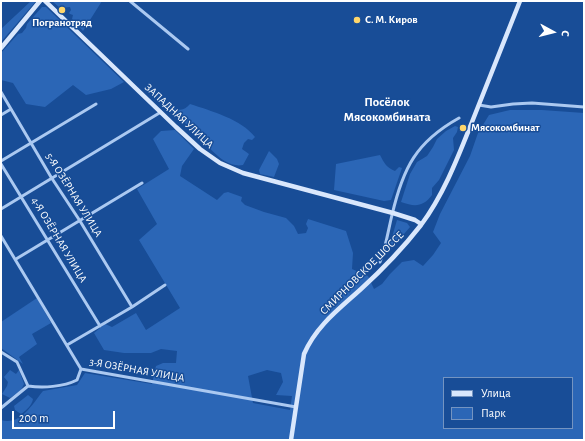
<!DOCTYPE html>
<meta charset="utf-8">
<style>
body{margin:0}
#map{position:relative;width:585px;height:441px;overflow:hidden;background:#184d97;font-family:"Alegreya Sans",sans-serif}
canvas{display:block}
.frame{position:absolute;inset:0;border:2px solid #fff;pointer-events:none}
.legend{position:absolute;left:443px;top:377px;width:130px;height:52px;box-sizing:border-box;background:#184d97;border:1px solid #7494c1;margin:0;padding:5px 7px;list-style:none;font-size:12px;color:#fff}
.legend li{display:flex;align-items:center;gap:8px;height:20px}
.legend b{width:20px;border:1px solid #7494c1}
.north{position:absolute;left:533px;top:12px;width:40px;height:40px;-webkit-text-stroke:3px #184d97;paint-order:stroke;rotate:97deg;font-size:11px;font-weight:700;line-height:16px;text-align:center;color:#fff}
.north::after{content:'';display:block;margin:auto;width:14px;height:18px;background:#fff;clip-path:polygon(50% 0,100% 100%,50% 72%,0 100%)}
.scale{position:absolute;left:12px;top:411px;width:103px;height:18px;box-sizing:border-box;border:2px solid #fff;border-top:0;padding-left:5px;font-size:12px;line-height:14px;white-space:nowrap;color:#fff;-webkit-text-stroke:3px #184d97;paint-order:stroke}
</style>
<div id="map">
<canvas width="585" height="441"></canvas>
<div class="frame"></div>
<ul class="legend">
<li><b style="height:5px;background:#d9e7fc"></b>Улица</li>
<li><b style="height:11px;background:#2b66b6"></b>Парк</li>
</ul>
<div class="north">С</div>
<div class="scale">200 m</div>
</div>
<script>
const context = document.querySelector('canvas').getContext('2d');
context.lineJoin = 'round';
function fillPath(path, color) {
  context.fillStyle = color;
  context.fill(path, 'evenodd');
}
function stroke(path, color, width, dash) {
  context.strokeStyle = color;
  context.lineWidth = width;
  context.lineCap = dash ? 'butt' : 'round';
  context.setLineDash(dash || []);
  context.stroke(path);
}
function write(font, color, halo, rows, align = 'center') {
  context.font = font + ' "Alegreya Sans",sans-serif';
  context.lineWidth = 3;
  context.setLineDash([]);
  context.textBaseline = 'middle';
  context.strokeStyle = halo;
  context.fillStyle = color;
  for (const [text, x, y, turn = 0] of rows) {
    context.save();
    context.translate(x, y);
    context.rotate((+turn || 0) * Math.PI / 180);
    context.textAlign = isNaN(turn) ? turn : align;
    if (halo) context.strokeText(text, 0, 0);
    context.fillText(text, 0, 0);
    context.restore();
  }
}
const green = new Path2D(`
 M31,1H36L1,42V29Z
 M52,1H102L83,31L72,19L73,15L70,14L69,13L71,10L70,7L60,8Z
 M42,7H46L124,82L111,89L86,95L73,85L45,107L26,104L13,83L1,80V53L18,34L22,33L26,28L27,24Z
 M190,104C211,111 241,119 255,137L252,140L248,139L244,143L242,149L249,154L243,165C222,169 205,141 191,128C184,122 176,116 169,110L172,107C180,111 184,111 190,104Z
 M510,110H542L584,113V440H1V420C21,426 33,403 43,391L77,385L85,373L152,384L156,366L163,363H176L177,351L161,349L151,353H124L104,350L94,333L105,324L112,327L136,313L146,330L180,308L139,240L157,224L137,189L169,169L153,139L161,131L175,130L194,149L182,166L180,176L217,200L224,193L228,192L242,197L241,201L245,205L264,212L286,218L294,226L298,234L306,233L308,228L306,224L308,219L346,231L353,253L352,269L368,276L374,289L382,284L390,274L402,262L414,260L423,266L433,255L441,243L433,232L440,214L470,156L478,133L489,115ZM267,370L281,373L283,382L276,395L292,396L290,410L253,403L248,376ZM444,378H572V428H444Z
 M455,126L458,127L457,132L453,138L454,150L439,180L432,188V195C423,207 415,207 401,202L410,174L417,162L427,156L433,147L437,139L446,131Z
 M269,151L277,159L279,164L274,177L260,174L259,170Z
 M380,155C384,163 387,168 395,171L399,167L402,168L391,200L384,201L334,190L336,164Z
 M397,220L407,223L410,227L387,254Z
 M37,298L51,323L32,334L37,344L19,357L23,364L1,348V322Z
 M10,370L16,374L19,370L24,384L21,390L10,398L2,394L7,386L8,382L4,377Z
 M28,395L33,399C32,405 27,410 21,414L15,410L14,406Z`);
const street = new Path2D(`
 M130,1L188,49
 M1,92L51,177L80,221L132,307
 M479,105L491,107L513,104L532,103L584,107
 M1,115L11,109
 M1,161L96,104
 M1,164L100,326
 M1,209L161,112
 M1,236L81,369L296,407
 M16,259L142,183
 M380,262C386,247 388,231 392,215C403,168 416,142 459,118
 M67,345L132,307L165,285
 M1,352L17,362L28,386
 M1,408L28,386C43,388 63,387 77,380L81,369`);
const secondary = new Path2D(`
 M45,1L176,127L200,149L220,163L243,173L393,213L415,220L421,224
 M1,48L40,1
 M291,440L304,354C316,326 339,309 361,289C383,269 403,248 421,225C444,194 458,157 472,122C488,82 504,41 520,1`);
const markers = [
 [62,10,4,"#ffd76b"],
 [357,20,4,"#ffd76b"],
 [463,128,4,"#ffd76b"]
];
const poiNames = [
 ["С. М. Киров",365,20],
 ["Погранотряд",62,23,"center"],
 ["Мясокомбинат",471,128]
];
const streetNames = [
 ["ЗАПАДНАЯ УЛИЦА",179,116,43],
 ["5-Я ОЗЁРНАЯ УЛИЦА",74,195,58],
 ["4-Я ОЗЁРНАЯ УЛИЦА",59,240,59],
 ["СМИРНОВСКОЕ ШОССЕ",362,273,-45],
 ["3-Я ОЗЁРНАЯ УЛИЦА",137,370,10]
];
const quarterNames = [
 ["Посёлок",387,102],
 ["Мясокомбината",387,117]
];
fillPath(green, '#2b66b6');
stroke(street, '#abc9f1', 3);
stroke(secondary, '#d9e7fc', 4.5);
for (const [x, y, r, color] of markers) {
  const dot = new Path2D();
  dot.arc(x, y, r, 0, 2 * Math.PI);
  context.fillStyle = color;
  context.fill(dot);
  stroke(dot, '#184d97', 1.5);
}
write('bold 11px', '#fff', '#184d97', poiNames, 'left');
write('11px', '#fff', '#184d97', streetNames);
write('bold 13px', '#fff', '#184d97', quarterNames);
</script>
